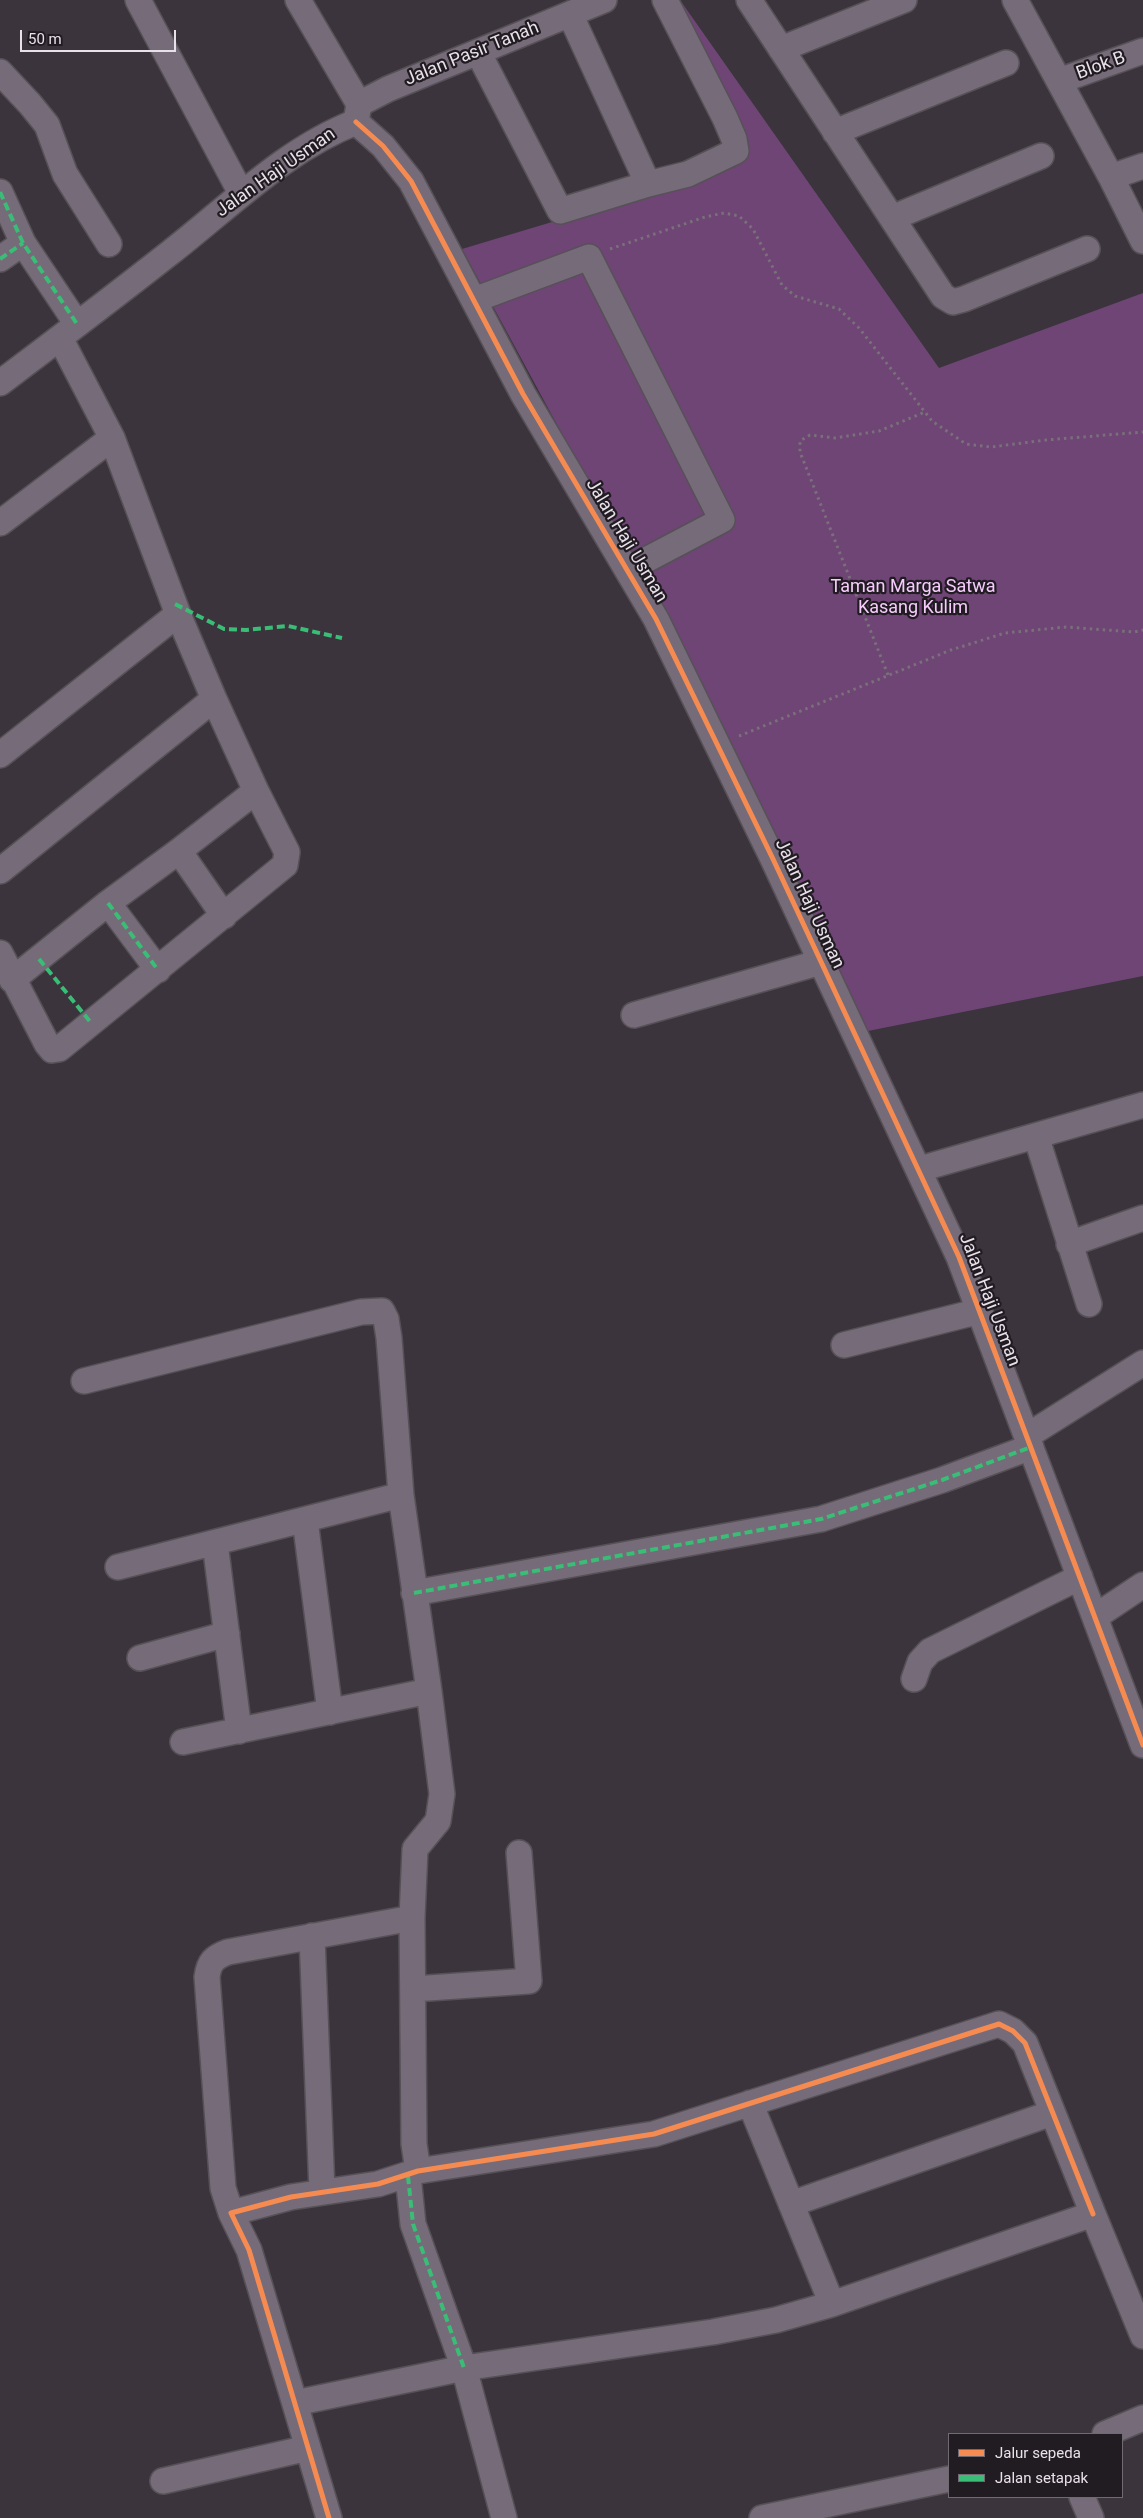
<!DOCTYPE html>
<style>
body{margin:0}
#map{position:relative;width:1143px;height:2518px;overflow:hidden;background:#3b343c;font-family:Roboto,sans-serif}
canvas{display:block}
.legend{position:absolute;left:948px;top:2433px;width:175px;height:65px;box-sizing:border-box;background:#211b22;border:1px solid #716a72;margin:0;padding:6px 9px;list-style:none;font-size:15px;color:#e9e1ea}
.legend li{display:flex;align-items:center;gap:10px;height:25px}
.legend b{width:25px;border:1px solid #716a72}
.scale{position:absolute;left:20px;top:30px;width:156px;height:22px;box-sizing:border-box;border:2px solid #e9e1ea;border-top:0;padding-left:6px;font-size:15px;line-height:18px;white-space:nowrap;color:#e9e1ea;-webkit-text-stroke:4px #211b22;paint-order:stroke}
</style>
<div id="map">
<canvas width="1143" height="2518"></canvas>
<ul class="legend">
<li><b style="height:6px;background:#f68b52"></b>Jalur sepeda</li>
<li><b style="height:6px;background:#3abd76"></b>Jalan setapak</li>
</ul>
<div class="scale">50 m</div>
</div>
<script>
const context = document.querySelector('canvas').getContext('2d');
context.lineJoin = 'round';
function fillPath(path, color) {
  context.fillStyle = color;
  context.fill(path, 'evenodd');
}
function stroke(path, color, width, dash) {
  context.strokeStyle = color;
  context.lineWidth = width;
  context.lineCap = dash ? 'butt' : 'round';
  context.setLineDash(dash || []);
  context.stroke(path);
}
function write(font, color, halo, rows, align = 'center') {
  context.font = font + ' Roboto,sans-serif';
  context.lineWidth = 4.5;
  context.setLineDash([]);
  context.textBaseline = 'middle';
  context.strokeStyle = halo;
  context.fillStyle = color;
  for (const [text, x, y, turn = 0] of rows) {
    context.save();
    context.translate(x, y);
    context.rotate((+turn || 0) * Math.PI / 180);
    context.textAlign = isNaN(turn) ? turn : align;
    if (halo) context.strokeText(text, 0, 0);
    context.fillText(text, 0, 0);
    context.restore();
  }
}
const green = new Path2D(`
 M678,0H680L939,368L1143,293V976L868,1031L734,752L462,249L682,183L748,155Z`);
const path = new Path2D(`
 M610,249L705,217L724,213L739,216L753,229L782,285L795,296L839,309L859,328L932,421L966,444L991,447L1046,440L1143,432
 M888,675L800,452V441L810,435L835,438L879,431L925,412
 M739,736L951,650L1005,633L1066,627L1134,632L1143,630`);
const minor = new Path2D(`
 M138,0L241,193
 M298,0L359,104
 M749,0L943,296L953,302L964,299L1087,249
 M1015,0L1111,177L1143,241
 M570,14L648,184L688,174L736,151L734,139L725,118L665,0
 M781,49L904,0
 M478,52L560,211L648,184
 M0,72L30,104L47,125L65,174L109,244
 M1059,81L1143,51
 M356,122L383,146L411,181L523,394L656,619L773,859L959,1257L1143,1745
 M356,122L359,104L388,89L604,0
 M835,132L1006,63
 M1111,177L1143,166
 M0,192L23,243L77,324
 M892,218L1041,156
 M0,259L23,243
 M474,300L589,257L722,520L627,570
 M0,383C57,340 115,296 171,252C230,206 286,149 356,122
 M0,523L112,438
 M0,755L178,614
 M179,851L224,916
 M0,871L214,699
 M108,903L158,970
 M0,953L47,1044L52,1050L59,1049L285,865L287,852L256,791
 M12,980L108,903L179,851L256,791L214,699L178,614L112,438L60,338
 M634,1015L821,962
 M1036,1136L1089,1304
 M920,1169L1143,1105
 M1069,1244L1143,1218
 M844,1345L980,1311
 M84,1381L361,1312L382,1311L386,1319L389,1338L401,1495L429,1691L442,1794L438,1821L415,1849L412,1918L414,2144L418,2171
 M1027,1436L1143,1363
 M305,1520L330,1712
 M215,1543L239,1731
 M118,1567L401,1495
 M414,1593L821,1519L942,1480L1031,1447
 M1095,1617L1143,1585
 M140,1658L227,1634
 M914,1679L920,1662L930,1651L1080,1577
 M183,1742L429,1691
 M312,1936L322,2191
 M414,1989L529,1981L519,1853
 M750,2103L832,2304
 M408,2176L413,2224L464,2368L504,2518
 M791,2204L1052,2113
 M231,2213L223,2188L207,1977C209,1962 214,1957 228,1952L412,1918
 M295,2403L464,2368L713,2332L776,2320L832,2304L1093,2214L1143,2336
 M1105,2434L1143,2418
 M163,2481L308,2448
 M1082,2497L1091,2518
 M329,2518L249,2250L231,2213L291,2197L378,2184L418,2171L654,2134L999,2024L1013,2031L1025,2043L1093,2214
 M762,2518L949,2479`);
const quiet = new Path2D(`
 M0,192L23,243L77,324
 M0,259L23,243
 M175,604L224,629L246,630L288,626L342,638
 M108,903L158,970
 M39,959L92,1024
 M414,1593L821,1519L942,1480L1031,1447
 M408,2176L413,2224L464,2368`);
const cycleway = new Path2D(`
 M356,122L383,146L411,181L523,394L656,619L773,859L959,1257L1143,1745
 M329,2518L249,2250L231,2213L291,2197L378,2184L418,2171L654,2134L999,2024L1013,2031L1025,2043L1093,2214`);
const streetNames = [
 ["Jalan Pasir Tanah",472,54,-22],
 ["Blok B",1101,66,-20],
 ["Jalan Haji Usman",276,173,-35],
 ["Jalan Haji Usman",626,541,59],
 ["Jalan Haji Usman",809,904,65],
 ["Jalan Haji Usman",989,1300,69]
];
const parkNames = [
 ["Taman Marga Satwa",913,587],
 ["Kasang Kulim",913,608]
];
fillPath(green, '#6e4575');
stroke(minor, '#565157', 28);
stroke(path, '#79707a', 3, [2.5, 4]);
stroke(minor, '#766b78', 25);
stroke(quiet, '#3abd76', 4, [8, 4]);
stroke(cycleway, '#f68b52', 5);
write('18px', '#e9e1ea', '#211b22', streetNames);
write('18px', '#f6ccfc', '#211b22', parkNames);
</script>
